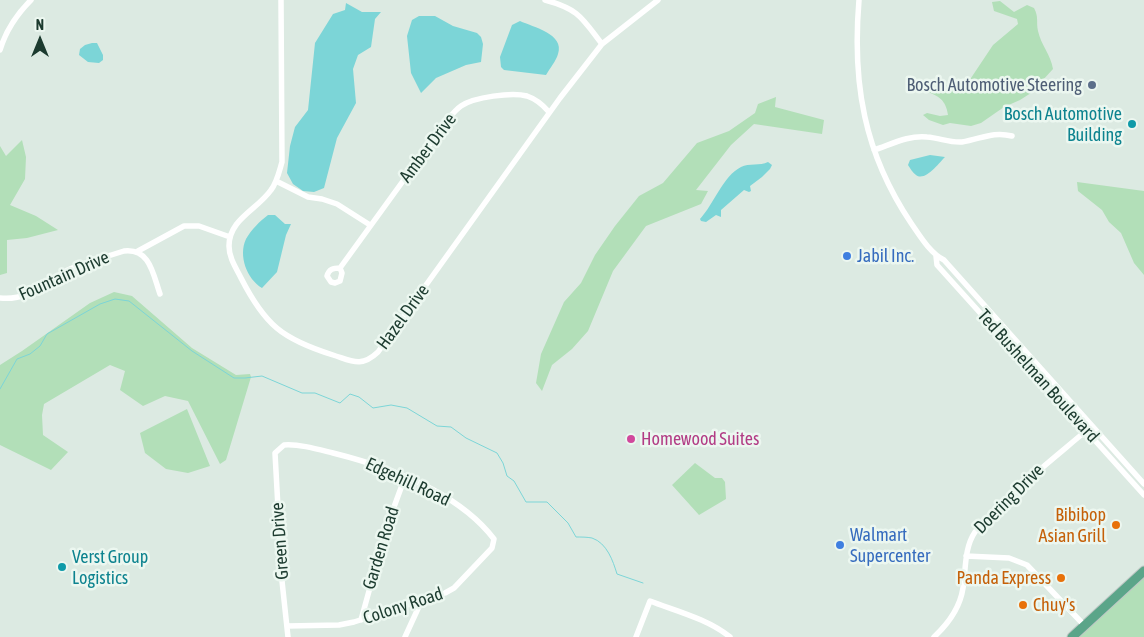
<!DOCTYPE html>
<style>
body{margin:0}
#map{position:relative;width:1144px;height:637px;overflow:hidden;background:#dceae2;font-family:"Asap Condensed",sans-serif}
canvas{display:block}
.north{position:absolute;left:15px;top:15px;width:50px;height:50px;-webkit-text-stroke:4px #ecf7f0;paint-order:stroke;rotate:0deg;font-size:14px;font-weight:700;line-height:20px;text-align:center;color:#1c3b2f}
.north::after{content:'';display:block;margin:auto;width:18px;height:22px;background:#1c3b2f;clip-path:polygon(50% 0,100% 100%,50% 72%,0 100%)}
</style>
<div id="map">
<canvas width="1144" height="637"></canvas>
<div class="north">N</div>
</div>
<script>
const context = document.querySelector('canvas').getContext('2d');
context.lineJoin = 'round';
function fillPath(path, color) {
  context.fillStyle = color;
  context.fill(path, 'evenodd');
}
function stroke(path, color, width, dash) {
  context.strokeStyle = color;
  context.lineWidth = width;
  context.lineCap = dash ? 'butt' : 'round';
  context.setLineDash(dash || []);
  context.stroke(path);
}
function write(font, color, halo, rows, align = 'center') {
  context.font = font + ' "Asap Condensed",sans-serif';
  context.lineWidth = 5;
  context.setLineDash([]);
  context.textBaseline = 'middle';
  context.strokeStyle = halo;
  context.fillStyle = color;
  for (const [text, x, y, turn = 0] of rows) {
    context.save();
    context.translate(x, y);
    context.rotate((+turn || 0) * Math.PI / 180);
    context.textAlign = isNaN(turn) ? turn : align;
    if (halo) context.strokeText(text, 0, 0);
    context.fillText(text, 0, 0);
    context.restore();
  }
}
const green = new Path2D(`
 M1000,1L1014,12L1027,5L1034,8C1039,17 1036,22 1038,31C1041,45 1051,55 1053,69L1031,93L1020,100L1004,107L981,123L971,126L950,123L943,125L929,120L923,115L927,113L940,116L948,115C946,100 939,96 925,91L940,85H958L971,78L993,45L1018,24L1017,19L994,11L992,2Z
 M776,97L775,107L824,120L822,134L754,124L731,145L696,190L708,191L701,204L646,226L613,271L588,331L572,349L552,365L542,391L536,383L541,354L564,302L581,283L595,255L615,226L639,196L663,183L697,143L729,131L755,113L758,104Z
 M22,140L26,157L25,179L10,205L36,216L58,230L27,238L7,240V273L0,275V146L6,156Z
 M1077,182L1144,191V275L1134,263L1121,233L1109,222L1102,210L1078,191Z
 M114,292L132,296L192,348L236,375L250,374L251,377L226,460L220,464L188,401L165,396L143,406L120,390L125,371L110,365L44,404L42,415L43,435L68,452L51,470L0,445V365L22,351L90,303Z
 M187,409L210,466L188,473L166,469L145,453L140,433Z
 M695,463L715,478H722L725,482L726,499L699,515L672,485Z
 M1144,571V637H1072Z`);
const water = new Path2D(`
 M346,3L362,12H381L375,19L371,47L358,55L353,69L356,103L337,138L324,188L314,192L303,191L293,184L287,173L290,146L295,127L308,110L315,43L333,14L345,10Z
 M419,16H435L453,26L477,33L481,37L483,44L481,62L466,65L436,78L421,93L411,73L407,36L412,20Z
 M520,21C533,27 565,34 558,54C556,61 550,68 546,75L504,70L501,67L500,57L512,25Z
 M92,43H97L103,55V60L99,63L88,62L79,55L80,49L85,45Z
 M930,155L945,157C939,163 925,182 916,175C913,173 910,168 908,165L910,160Z
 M768,162L772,165L770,169L762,177L750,186L751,191L749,192L744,190L721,210V217L716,215L706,222L701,221L700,219C714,204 723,176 741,167C749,163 760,166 768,162Z
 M268,215H275L285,224H291L286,235L277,272L262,288C247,279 238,256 246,239C251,230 260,221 268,215Z`);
const stream = new Path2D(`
 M0,389L17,359L30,354L40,346L47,334L100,304L115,299L129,301L192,351L234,378H245L262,376L302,393H315L340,403L350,394L359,397L373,408L391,405L407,408L437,426L451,427L466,438L497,453L503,463L507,476L514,481L526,502H547L568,523L576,537C581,537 587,537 592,538C607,543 613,561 617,574L643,583`);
const minor = new Path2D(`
 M281,0L282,162C279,172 277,182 271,190C257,210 229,219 229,246C229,258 236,268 241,278C265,325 282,339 333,355C352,361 361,368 378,352L560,98L602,44L658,0
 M545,0C579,9 582,18 602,44
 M859,0C852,83 864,153 911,223C920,236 930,253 944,260L1144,484
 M0,50C6,30 16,15 31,0
 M874,150C892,144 909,135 927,137C940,138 950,143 962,142C981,139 993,131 1012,136
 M276,181L308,197L322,199L337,204L370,225
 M138,251L184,226H199L230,237
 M936,256L937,265L1144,495
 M340,268L342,273L340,281L335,283L331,282L327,276C329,269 333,268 340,268L445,123C450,117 455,110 461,106C474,97 512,92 527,96C536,99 543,105 549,112
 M0,298C29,301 44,283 68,270C85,262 106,257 124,251C150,248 153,274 160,294
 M966,556L1009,558L1027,565L1084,625
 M361,620L387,526L405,477
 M287,626L339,625L354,622L445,593L454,588L492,548L494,539C458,492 389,467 333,453C317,449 300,444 284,445L275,453L282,581L288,637
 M405,637L421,602
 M636,637L650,601C676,611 708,619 730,637
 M934,637C948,624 960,608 963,588C966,570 964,548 975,532C1008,494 1048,463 1087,430`);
const primary = new Path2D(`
 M1072,637L1144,571`);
const markers = [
 [1092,85,5,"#5c6f8a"],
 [1132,124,5,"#0f9aa8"],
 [847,256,5,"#3f7fe0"],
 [631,439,5,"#d1479c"],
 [1116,525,5,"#e8710a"],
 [840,545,5,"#3f7fe0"],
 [62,567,5,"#0f9aa8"],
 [1061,578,5,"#e8710a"],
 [1023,605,5,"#e8710a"]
];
const serviceNames = [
 ["Bosch Automotive Steering",1082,85]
];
const cultureNames = [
 ["Bosch Automotive",1122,114],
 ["Building",1122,135],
 ["Verst Group",72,557,"left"],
 ["Logistics",72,578,"left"]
];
const streetNames = [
 ["Amber Drive",428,148,-53],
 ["Fountain Drive",64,276,-24],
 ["Hazel Drive",403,317,-54],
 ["Ted Bushelman Boulevard",1038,376,48],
 ["Edgehill Road",408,482,25],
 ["Doering Drive",1009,499,-45],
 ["Green Drive",280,541,-94],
 ["Garden Road",381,548,-73],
 ["Colony Road",403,606,-18]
];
const shopNames = [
 ["Jabil Inc.",857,256],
 ["Walmart",850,535],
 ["Supercenter",850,556]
];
const hotelNames = [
 ["Homewood Suites",641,439]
];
const foodNames = [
 ["Bibibop",1106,515],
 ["Asian Grill",1106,536],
 ["Panda Express",1051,578],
 ["Chuy's",1033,605,"left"]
];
fillPath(green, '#b2dfb8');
fillPath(water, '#7cd5d7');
stroke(stream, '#7cd5d7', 1);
stroke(primary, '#bfc8c5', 11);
stroke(minor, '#fff', 5.5);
stroke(primary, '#5ba589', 9);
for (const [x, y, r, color] of markers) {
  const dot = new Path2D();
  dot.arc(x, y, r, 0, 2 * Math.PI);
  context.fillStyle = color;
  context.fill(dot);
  stroke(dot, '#ecf7f0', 2);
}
write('18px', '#4e5e75', '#ecf7f0', serviceNames, 'right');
write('18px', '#0d838f', '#ecf7f0', cultureNames, 'right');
write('18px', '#1c3b2f', '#ecf7f0', streetNames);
write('18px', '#366cbe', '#ecf7f0', shopNames, 'left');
write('18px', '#b23c85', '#ecf7f0', hotelNames, 'left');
write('18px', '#c56008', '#ecf7f0', foodNames, 'right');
</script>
